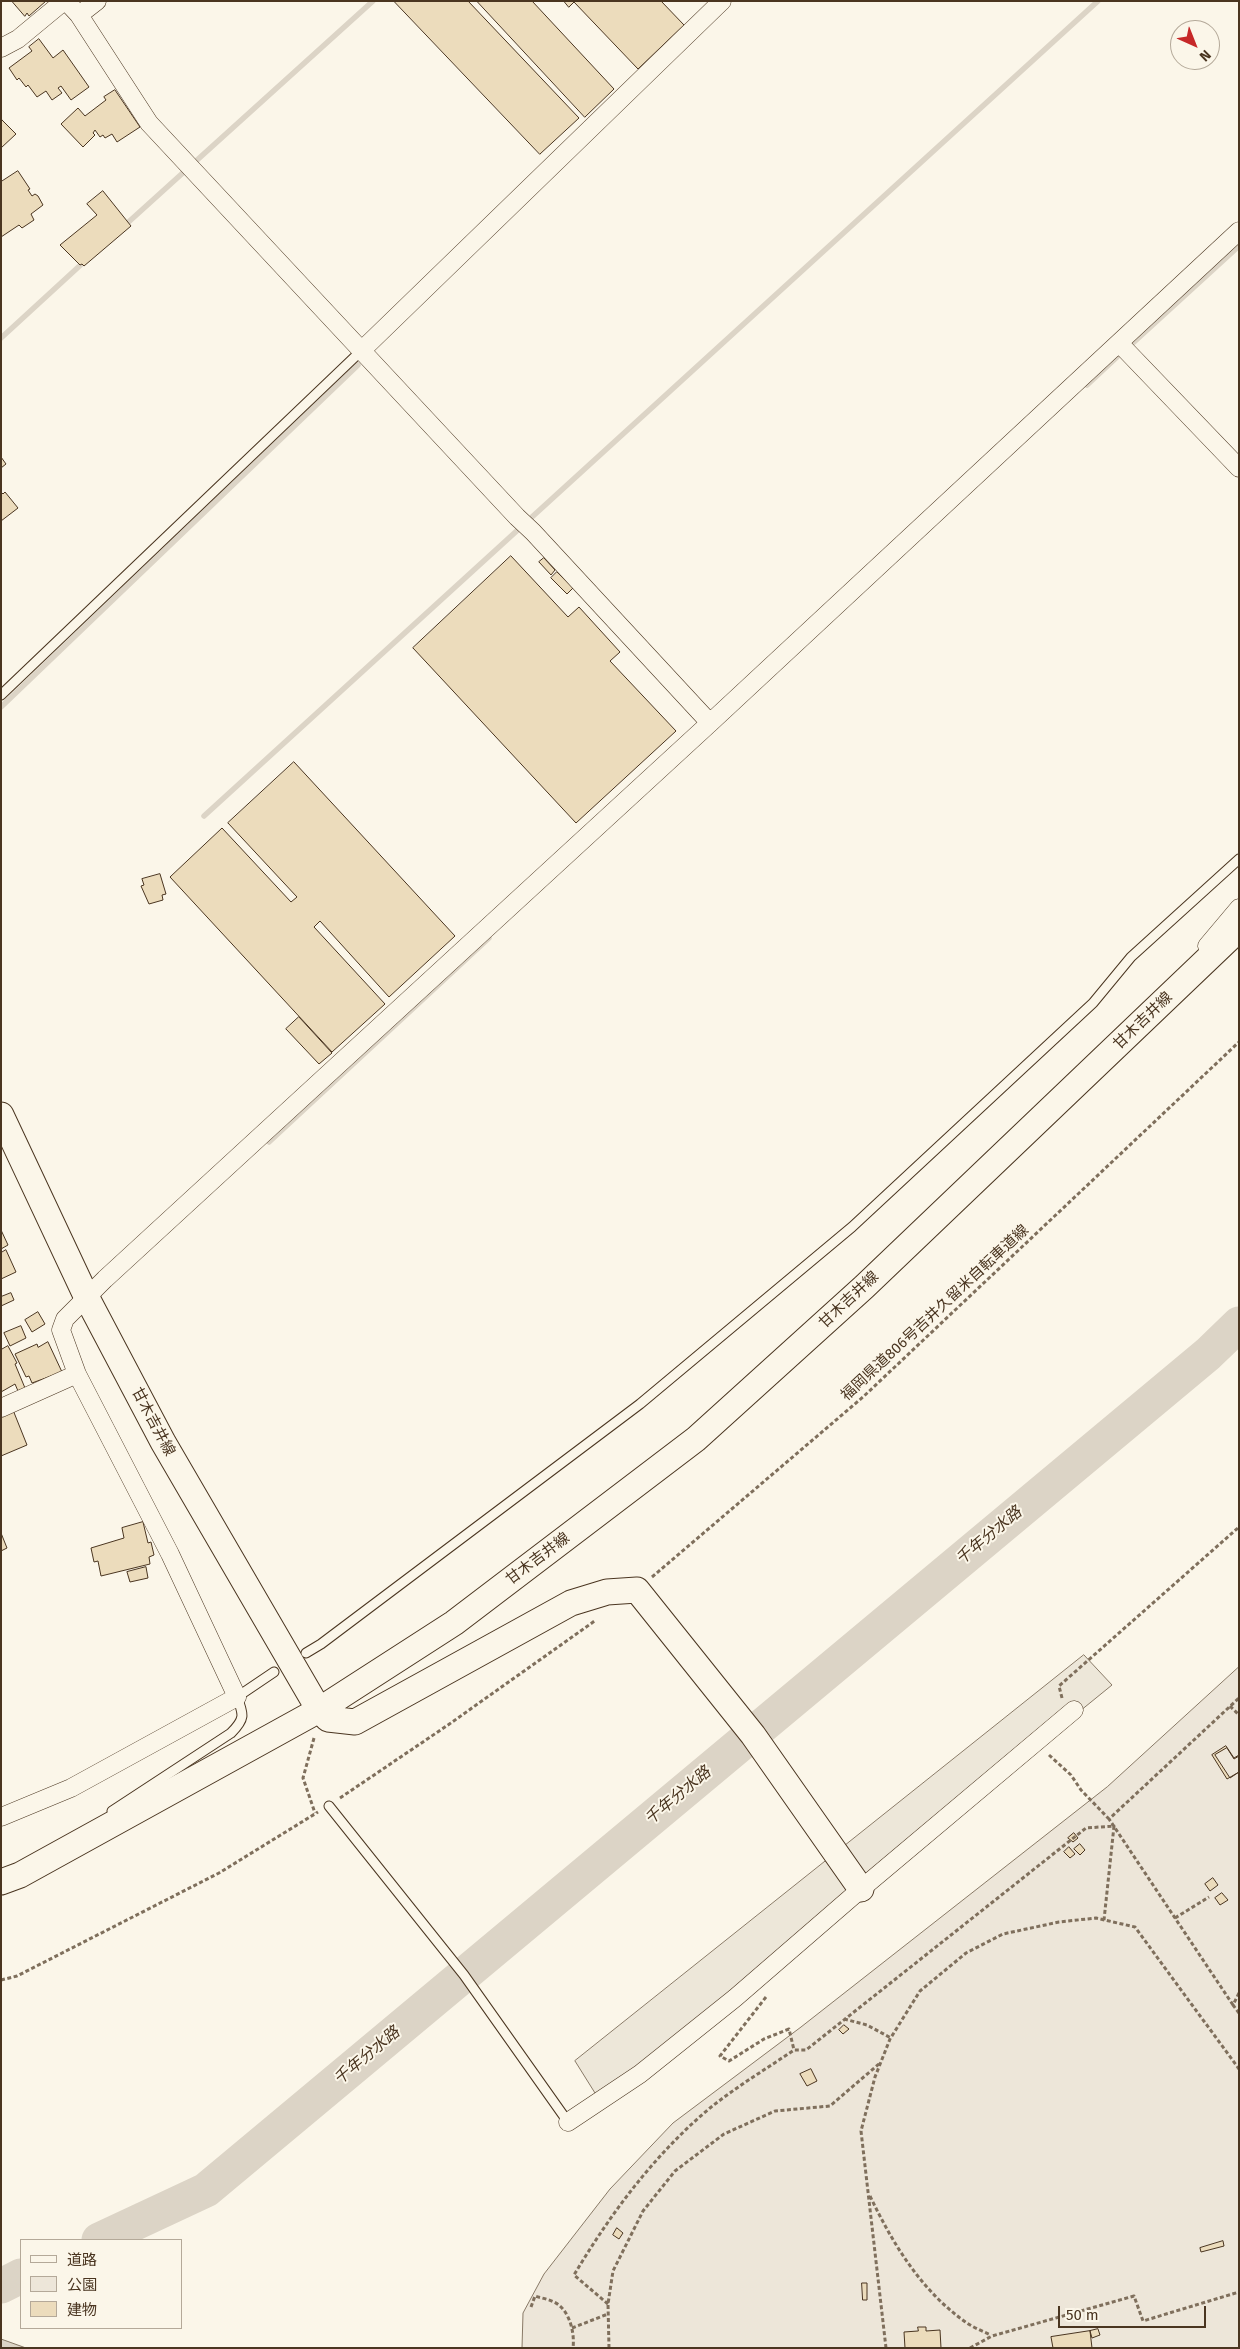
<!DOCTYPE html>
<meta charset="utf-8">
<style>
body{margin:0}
#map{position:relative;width:1240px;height:2349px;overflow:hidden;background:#fbf6e9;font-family:"Fira Sans","Noto Sans JP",sans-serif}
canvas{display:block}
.frame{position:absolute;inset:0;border:2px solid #4a3520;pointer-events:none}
.legend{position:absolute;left:20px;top:2239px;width:162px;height:90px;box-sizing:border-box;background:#fbf6e9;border:1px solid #b4a999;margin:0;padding:6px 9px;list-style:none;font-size:15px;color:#4a3520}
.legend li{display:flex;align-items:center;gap:10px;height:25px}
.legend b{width:25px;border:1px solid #b4a999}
.north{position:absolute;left:1170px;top:20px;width:50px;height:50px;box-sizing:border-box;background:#fbf6e9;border:1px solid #b4a999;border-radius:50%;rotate:136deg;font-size:14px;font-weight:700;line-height:20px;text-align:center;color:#4a3520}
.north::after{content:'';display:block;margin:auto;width:18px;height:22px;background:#c62828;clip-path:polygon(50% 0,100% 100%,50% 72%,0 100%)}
.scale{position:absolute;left:1058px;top:2306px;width:148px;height:22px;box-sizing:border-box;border:2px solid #4a3520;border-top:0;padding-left:6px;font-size:15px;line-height:18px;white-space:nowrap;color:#4a3520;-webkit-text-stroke:4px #fbf6e9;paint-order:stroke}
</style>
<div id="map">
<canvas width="1240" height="2349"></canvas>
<div class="frame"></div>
<ul class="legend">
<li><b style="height:6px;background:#fbf6e9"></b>道路</li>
<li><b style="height:14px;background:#ede6d9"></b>公園</li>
<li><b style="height:14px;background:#ecdcbc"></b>建物</li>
</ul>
<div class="north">N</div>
<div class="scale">50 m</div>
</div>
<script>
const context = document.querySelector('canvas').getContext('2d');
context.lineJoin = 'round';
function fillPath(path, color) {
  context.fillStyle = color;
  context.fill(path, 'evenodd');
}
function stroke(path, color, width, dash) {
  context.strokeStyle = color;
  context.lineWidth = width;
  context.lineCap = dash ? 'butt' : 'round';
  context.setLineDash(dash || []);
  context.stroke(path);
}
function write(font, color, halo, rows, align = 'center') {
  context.font = font + ' "Fira Sans","Noto Sans JP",sans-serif';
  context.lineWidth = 4;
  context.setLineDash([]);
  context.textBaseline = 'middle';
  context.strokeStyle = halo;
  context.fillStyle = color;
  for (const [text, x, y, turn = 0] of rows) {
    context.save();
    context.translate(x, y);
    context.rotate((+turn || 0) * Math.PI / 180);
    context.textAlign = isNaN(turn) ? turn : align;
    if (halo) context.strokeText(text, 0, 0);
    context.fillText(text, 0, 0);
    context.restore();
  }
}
const green = new Path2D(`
 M1239,1667V2348H522L523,2313L544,2274L610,2189L673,2123L801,2027L1107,1787Z`);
const parking = new Path2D(`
 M1084,1655L1112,1685L600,2101L575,2061Z`);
const water = new Path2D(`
 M1,2339L26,2348H1Z`);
const stream = new Path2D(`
 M123,227L373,1
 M1,338L86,260
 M1134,342L1239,246
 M1087,385L1117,357
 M1,707L358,365
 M204,816L1098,1
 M269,1142L489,938`);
const river = new Path2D(`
 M99,2240L206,2190L1208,1354L1239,1324
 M1,2286L21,2276`);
const building = new Path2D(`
 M12,1H46L29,16L27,13L25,16Z
 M394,1H468L579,118L540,154Z
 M477,1H532L614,89L585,117Z
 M564,1H661L684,25L638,69L574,2L569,7Z
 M39,39L53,58L63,50L89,87L71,100L61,86L58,88L62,93L52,100L46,91L37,97L28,85L26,87L19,78L17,80L9,68L32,51L29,47Z
 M115,90L140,127L117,142L112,134L105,138L103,135L100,137L95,130L93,133L95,135L83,147L61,124L78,108L85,116L106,100L104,97Z
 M2,120L16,134L1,148V121Z
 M18,171L30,189L28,190L32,196L35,194L38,196L43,205L31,214L34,220L22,228L19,225L1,237V182Z
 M103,191L131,226L84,266L82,264L80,265L60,245L97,215L87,204Z
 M1,457L6,464L1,468Z
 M1,492L3,494L5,492L18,508L1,521Z
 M511,556L568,617L579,607L620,652L610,661L676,731L576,823L413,648Z
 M544,558L555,570L551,575L539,562Z
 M557,572L573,588L567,594L551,578Z
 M294,762L455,936L389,997L320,921L314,927L385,1004L332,1052L170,877L222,828L291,902L297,897L228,823Z
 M160,874L166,894L162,895L163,900L149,904L141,886L144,885L142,879Z
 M299,1017L332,1053L319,1064L286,1029Z
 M1,1230L8,1245L1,1249Z
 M6,1250L16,1272L1,1279V1253Z
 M11,1293L14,1300L1,1306V1297Z
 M38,1312L45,1324L32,1332L25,1320Z
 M21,1326L26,1338L10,1346L4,1333Z
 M48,1342L62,1372L32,1383L29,1376L26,1377L15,1354L37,1344L38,1347Z
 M8,1346L17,1363L15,1364L25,1388L18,1391L15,1384L1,1392V1350Z
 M13,1410L27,1445L1,1456V1415Z
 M143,1522L148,1543L151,1542L154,1555L149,1557L150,1564L101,1576L98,1561L94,1562L91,1548L124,1538L122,1528Z
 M1,1533L7,1548L1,1551Z
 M146,1567L148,1578L130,1582L127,1572Z
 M1226,1746L1234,1758L1239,1755V1772L1227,1779L1212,1755Z
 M1227,1748L1234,1759L1239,1756V1772L1230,1778L1215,1755Z
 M1074,1833L1078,1838L1073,1842L1068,1838Z
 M1080,1844L1085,1850L1080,1855L1074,1849Z
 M1069,1847L1075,1854L1070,1858L1064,1852Z
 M1213,1878L1218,1885L1210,1891L1205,1884Z
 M1222,1893L1228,1900L1220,1905L1215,1898Z
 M844,2025L849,2029L843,2034L839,2030Z
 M811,2069L817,2081L807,2086L800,2074Z
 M617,2228L623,2233L619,2239L613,2235Z
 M1223,2241L1224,2246L1201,2252L1200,2248Z
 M862,2283H867V2300H863Z
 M918,2327H926V2331L940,2330L941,2348H905L904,2332L918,2331Z
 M1098,2329L1100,2335L1092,2338L1090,2331Z
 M1090,2331L1092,2348H1053L1051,2337Z`);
const path = new Path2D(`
 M652,1577L863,1397L1239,1042
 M1062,1698L1059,1686L1239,1527
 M1230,1706L1239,1715
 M314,1738L303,1778L315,1813
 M1049,1755L1071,1775L1081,1790L1109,1819
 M340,1798L448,1725L596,1620
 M1175,1918L1209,1897
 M1,1980L17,1976L219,1873L318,1812
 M1239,1993L1233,2005L1239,2013
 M766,1997L720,2056L729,2061L764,2039L789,2029L794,2050
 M1233,2005L1109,1819L1239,1698
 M844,2019L867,2025L891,2038
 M870,2196C893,2244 920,2289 964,2321C972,2327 982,2331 991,2335
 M608,2304L574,2275C611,2213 654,2155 710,2108C736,2087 766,2069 794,2050H806L1086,1828L1114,1826L1104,1920
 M531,2307L535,2296C541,2298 548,2299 554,2302C569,2309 575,2332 573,2348
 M572,2328L608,2314
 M609,2348L608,2304L613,2271L643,2211L675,2171L724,2134L775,2111L830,2106L880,2063
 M886,2348L861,2131L875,2077L890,2039L920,1991L966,1953L1003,1934L1059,1922L1096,1918L1135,1927L1239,2069
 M970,2348L992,2336L1134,2296L1143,2321L1239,2292`);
const lane = new Path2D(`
 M1,695L361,351
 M306,1653L321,1644L640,1404L852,1227L1093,1003L1131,957L1239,859
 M329,1806L464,1975L568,2122
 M112,1811L231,1733C245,1719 244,1715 237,1697L274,1672`);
const street = new Path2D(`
 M66,1L79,15L149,123L517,517L533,532L710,723
 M79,15L97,1
 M1,48L18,39L64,1
 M1119,343L1239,468
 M361,351L722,1
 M1207,946L1239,908
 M1,1408L77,1374
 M1,1817L71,1788L237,1697L170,1554L77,1374L61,1330L65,1319L105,1279L710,723L1239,231
 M568,2122L640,2074L735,1998L861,1889L1074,1710`);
const secondary = new Path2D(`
 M1,1115L87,1298L163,1442L319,1710L328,1719L355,1722L571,1603L607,1592L637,1590L753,1735L861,1889
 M1,1882L20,1875L319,1710L454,1623L696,1439L864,1287L1239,929`);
const streetNames = [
 ["甘木吉井線",1143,1021,-44],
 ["甘木吉井線",849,1300,-43],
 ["福岡県道806号吉井久留米自転車道線",935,1313,-43],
 ["甘木吉井線",153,1422,62],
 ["甘木吉井線",538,1559,-37]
];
const waterNames = [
 ["千年分水路",989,1536,-40],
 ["千年分水路",678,1796,-40],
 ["千年分水路",367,2056,-40]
];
fillPath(green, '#ede6d9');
stroke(green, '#887966', 1);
fillPath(parking, '#ede7d9');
stroke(parking, '#887966', 1);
fillPath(water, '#dcd4c6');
stroke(water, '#887966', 1);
stroke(stream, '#dcd4c6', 5.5);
stroke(river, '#dcd4c6', 35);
fillPath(building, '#ecdcbc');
stroke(building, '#4a3520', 1);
stroke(lane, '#4a3520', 11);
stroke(street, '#4a3520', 19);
stroke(secondary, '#4a3520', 27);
stroke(path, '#7f6f5c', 3, [4, 2.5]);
stroke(lane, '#fbf6e9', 9);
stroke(street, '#fbf6e9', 18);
stroke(secondary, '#fbf6e9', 25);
write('15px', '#4a3520', '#fbf6e9', streetNames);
write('italic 16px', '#4a3520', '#fbf6e9', waterNames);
</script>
